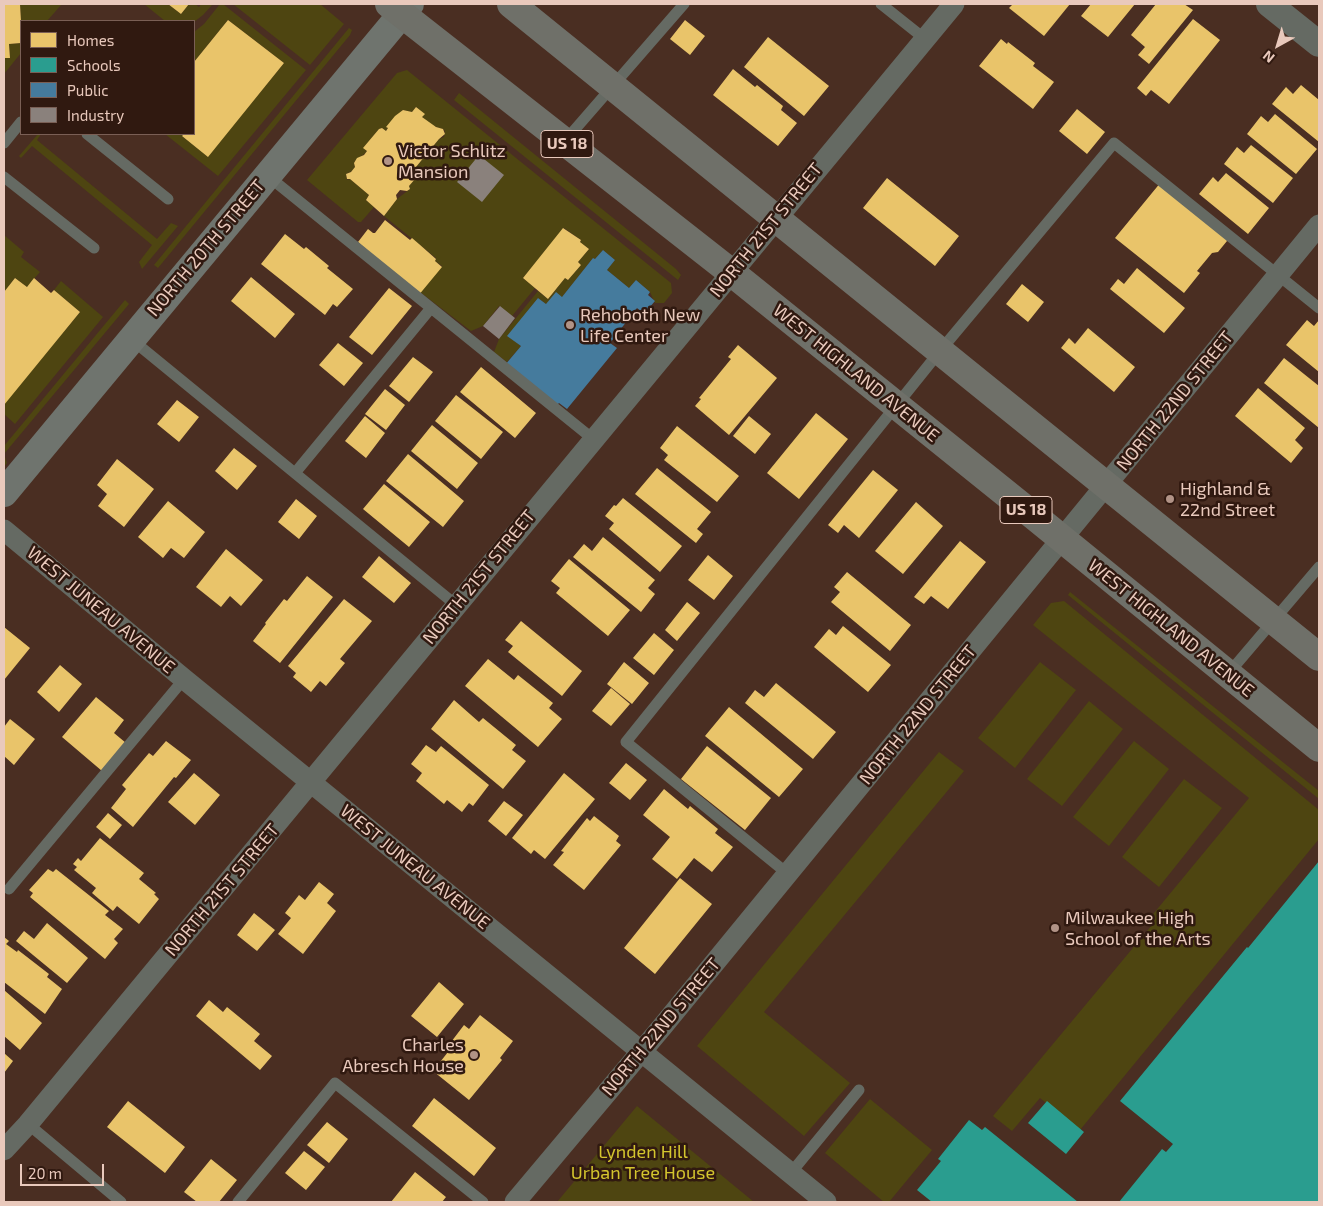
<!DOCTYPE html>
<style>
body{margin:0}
#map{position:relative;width:1323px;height:1206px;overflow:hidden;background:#4a2e22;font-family:"Exo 2",sans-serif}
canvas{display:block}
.frame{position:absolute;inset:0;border:5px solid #e9c9bc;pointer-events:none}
.legend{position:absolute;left:20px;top:20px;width:175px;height:115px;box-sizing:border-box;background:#301910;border:1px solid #7a5f55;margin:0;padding:6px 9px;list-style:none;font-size:15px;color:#e9c9bc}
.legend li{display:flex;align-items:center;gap:10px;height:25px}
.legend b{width:25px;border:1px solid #7a5f55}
.north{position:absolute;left:1253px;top:20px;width:50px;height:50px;-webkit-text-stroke:4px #301910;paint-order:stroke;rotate:219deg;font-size:14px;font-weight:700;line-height:20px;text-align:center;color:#e9c9bc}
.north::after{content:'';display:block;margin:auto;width:18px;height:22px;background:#e9c9bc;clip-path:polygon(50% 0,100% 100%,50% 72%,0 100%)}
.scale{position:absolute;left:20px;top:1164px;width:84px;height:22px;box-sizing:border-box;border:2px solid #e9c9bc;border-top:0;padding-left:6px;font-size:15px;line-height:18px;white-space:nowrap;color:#e9c9bc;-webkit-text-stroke:4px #301910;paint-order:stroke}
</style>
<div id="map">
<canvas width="1323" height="1206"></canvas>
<div class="frame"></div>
<ul class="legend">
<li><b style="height:14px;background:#e9c46a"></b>Homes</li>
<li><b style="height:14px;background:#2a9d8f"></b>Schools</li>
<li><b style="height:14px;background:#457b9d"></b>Public</li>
<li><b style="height:14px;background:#8a817c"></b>Industry</li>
</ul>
<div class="north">N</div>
<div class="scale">20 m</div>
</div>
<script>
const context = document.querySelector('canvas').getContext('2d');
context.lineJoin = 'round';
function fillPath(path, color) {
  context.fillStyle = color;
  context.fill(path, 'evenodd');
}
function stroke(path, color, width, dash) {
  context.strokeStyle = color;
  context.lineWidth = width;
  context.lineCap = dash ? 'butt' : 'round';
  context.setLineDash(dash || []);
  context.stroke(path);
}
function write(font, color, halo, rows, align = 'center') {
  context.font = font + ' "Exo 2",sans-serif';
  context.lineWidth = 5;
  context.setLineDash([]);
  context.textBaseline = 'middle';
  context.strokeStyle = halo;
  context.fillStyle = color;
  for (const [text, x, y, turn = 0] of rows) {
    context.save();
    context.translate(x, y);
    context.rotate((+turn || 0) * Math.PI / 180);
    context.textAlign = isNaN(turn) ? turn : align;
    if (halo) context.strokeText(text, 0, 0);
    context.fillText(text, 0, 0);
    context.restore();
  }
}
const green = new Path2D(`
 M20,4H62L47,21H21Z
 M144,4H168L181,14L189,4H195L199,7L201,4H213L203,15L194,22L165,21Z
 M220,4H223L306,70L218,176L165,134H184L182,136L208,156L284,63L228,20L194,62V32L204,24Z
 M233,4H320L344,24L310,65Z
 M349,28L352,30L350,35L158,268L154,265Z
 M21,43V53L4,74V58L10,57L9,44Z
 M407,70L671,283L672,293L664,303H655L650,292L636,280L629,288L607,270L615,260L603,250L595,259L593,258L562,297L546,304L538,298L508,336L521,346L507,362L494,352L499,339L538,291L548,299L565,278L568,280L581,265L578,262L589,249L580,242L581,240L564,228L523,278L535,288L512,316L499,306L483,326L471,331L420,292L442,266L435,261L436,258L384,216L397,199L410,189L409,186L421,172L416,167L439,139L444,137L445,131L443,129C434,127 429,123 422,117L424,114L416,107L412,112L403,110L387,127L388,128L386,131L382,128L379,129L364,147L367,151C363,156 358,157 354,163L355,167L352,171L346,174L347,180L350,179L369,195L366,200L374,207L361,222H358L307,180L397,73Z
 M459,93L676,269L681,275L678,280L454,100Z
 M38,134H41L37,140L157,239L171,223L178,226L142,269L139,262L152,245L32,146L21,158L19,156Z
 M4,235L24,252L21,257L40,272L27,287L15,278L4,292Z
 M61,281L103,317L15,424L4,414V404L80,312L54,290Z
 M125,300L129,304L4,454L7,463L4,467V446Z
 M1070,592L1319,791V799L1068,595Z
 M1064,601L1319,810V839L1080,1130L1040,1098L1012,1131L993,1116L1152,925L1149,919L1249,798L1033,625L1051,603Z
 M1040,662L1076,690L1015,768L978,738Z
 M1089,701L1123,729L1062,806L1027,779Z
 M1134,741L1169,769L1109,846L1073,817Z
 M939,752L964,771L764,1012L850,1083L804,1136L697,1046Z
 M1184,779L1222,808L1159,887L1122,857Z
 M870,1099L932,1150L889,1202H884L825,1153Z
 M637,1106L754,1202H557Z`);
const homes = new Path2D(`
 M4,4H20L21,21V43L9,44L10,58H4Z
 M168,4H189L181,14Z
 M1013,4H1070L1044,36L1009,8Z
 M1091,4H1135L1108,37L1081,16Z
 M1156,4H1184L1193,10L1149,64L1138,55L1145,47L1131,35Z
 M1193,19L1220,40L1169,104L1151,90L1146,96L1137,88Z
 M228,20L284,63L208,157L182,136L184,134H194V62Z
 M685,20L705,36L690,55L670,39Z
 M768,37L829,86L804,116L744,67Z
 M1001,39L1007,44L1008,42L1035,63L1033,66L1054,82L1033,109L979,66Z
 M733,69L755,87L757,85L783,106L781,110L797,123L778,146L713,95Z
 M1301,85L1319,100V142L1272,104L1286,87L1293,94Z
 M416,107L425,114L422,117L436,127L443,129L445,134L439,139L416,167L422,171L409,186L410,189L407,191L400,190L396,195L397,199L384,216L366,200L369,195L350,179H347L346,174L351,172L355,167L354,163L357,158L364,155L367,151L363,148L379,129L382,128L386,131L388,128L386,127L395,116L403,110L412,112Z
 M1077,109L1105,132L1087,154L1059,131Z
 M1275,114L1317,149L1296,174L1247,134L1261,116L1268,122Z
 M1251,145L1293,178L1273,203L1224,164L1237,147L1244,153Z
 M1226,173L1269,208L1248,234L1199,194L1213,177L1218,182Z
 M887,178L959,236L935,266L863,208Z
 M1161,182L1225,236L1227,241L1218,252L1212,253L1197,271L1200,273L1184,293L1115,238Z
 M385,220L410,240L412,238L419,244L436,259L435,261L442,267L418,296L358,242L368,229L373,233H375Z
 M563,228L581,240L580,242L589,249L578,262L581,265L568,280L565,278L548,299L523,278Z
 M285,234L304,249L306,247L329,266L327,268L353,289L337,307L333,304L325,315L261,264Z
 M1137,268L1185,308L1164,333L1110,289L1118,279L1124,284Z
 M251,277L295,314L275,338L231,301Z
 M15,278L27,287L34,278L51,293L54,290L80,312L4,405V292Z
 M1022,284L1044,302L1028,322L1006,304Z
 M389,288L412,306L372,355L349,337Z
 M1307,320L1314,326L1319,320V372L1286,345Z
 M1088,328L1135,367L1114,392L1061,348L1069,338L1075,344Z
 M338,343L363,363L344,386L319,365Z
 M738,345L777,378L729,435L695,406L701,399L699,398L731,359L728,357Z
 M413,357L433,372L409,402L389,386Z
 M1284,358L1319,386V428L1264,383Z
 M481,367L536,413L515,438L460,392Z
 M1258,388L1305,428L1295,440L1303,448L1291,463L1235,416Z
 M385,389L405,405L386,430L365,414Z
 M456,395L503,432L481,459L435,421Z
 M177,400L199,417L179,442L157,424Z
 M816,413L848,439L799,499L767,473Z
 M365,416L385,433L366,458L345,441Z
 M749,416L771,434L755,454L733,436Z
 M432,425L478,463L457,489L411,451Z
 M677,426L739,476L717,502L664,460L668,455L660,448Z
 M234,448L257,466L237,490L215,471Z
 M408,454L464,501L443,527L386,481Z
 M117,459L154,489L124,527L98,506L107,494L97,485Z
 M657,468L711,512L697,529L703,534L696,543L635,494Z
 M873,470L898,490L859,538L844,525L838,533L828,525Z
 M384,484L430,522L409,547L363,509Z
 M623,498L682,546L660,572L609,529L614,523L605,516L614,505L616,506Z
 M296,499L317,516L299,539L278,522Z
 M168,501L205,532L184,558L171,548L163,558L138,537Z
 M916,502L943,526L903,574L875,551Z
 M603,537L655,580L648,588L655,594L641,612L573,557L584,544L592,551Z
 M960,541L986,562L948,609L931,596L924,604L914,597Z
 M226,549L263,580L241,606L230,596L221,607L196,587Z
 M708,555L733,576L714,600L688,580Z
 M379,556L411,583L394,603L362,577Z
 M569,559L630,610L608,636L556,593L560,588L551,581Z
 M847,572L911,625L890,651L831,602L840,592L834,587Z
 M307,576L333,597L280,663L253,641L266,624L265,623L284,599L287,601Z
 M344,599L372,621L340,659L345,663L326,686L320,681L311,692L293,677L296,673L288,666Z
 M687,602L700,613L677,641L665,630Z
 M521,621L582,671L562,696L508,652L513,646L505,640Z
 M843,626L891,665L868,692L814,647L829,629L836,635Z
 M4,627L30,648L4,680Z
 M654,633L674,650L654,675L633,658Z
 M488,659L514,680L518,675L553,703L549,708L562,719L538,747L465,686Z
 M624,662L649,683L632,704L607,684Z
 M60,665L82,684L59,712L37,692Z
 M776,683L836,732L813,759L745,703L755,690L764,697Z
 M611,688L630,704L611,726L592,711Z
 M96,697L124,720L114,733L126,743L102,771L62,737Z
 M454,700L479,722L483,718L516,745L512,750L526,761L503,789L431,729Z
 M729,707L803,769L779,797L705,736Z
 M10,719L35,739L14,765L4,756V727Z
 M166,741L191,760L176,778L174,777L133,827L111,808L126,789L122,785L149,753L153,756Z
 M426,745L436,752L441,746L489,785L473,806L469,803L462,812L447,800L444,804L416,781L422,773L411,764Z
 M707,746L771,798L745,830L681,779Z
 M626,763L647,780L630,800L609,783Z
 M194,773L220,795L195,825L168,802Z
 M564,773L595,799L545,859L534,850L531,854L512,838Z
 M664,789L688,809L690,806L718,829L715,833L733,847L712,872L694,858L677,879L652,859L670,837L643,815Z
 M504,801L523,815L506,836L488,821Z
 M108,813L122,825L110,839L96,827Z
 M594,816L619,836L616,841L621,845L584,890L553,865L564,852L561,851L587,818L590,821Z
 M100,838L144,873L139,879L156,893L154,894L159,899L139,924L117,906L113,911L92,893L96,888L74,870L77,867L73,864L78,858L81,861Z
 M48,869L53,872L56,869L109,911L105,915L123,929L114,939L118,943L105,959L30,897L33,893L29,890Z
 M680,878L712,904L655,974L624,948Z
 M319,882L334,894L327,903L336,911L303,954L278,934L291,918L285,913L299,895L305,900Z
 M254,913L275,930L257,951L237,935Z
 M47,923L88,958L67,983L16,941L24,931L34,939Z
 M4,937L9,941L6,944L17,952L18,950L49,974L47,977L62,989L45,1014L4,982Z
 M439,982L464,1004L437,1037L411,1016Z
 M4,990L42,1023L20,1050L4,1036Z
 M209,1000L223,1012L227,1007L260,1034L254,1041L272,1056L260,1070L196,1016Z
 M480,1015L513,1041L500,1058L502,1060L469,1100L433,1071L448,1052L445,1050L464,1025L469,1029Z
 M4,1053L13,1061L4,1073Z
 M434,1098L496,1148L474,1176L412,1126Z
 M128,1101L185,1147L165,1173L107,1127Z
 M327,1122L348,1139L329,1163L307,1145Z
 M304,1151L325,1167L306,1190L285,1173Z
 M211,1159L237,1180L219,1202H197L184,1192Z
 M415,1172L446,1197L442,1202H391Z`);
const schools = new Path2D(`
 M1319,861V1202H1119L1162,1149L1166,1152L1173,1144L1120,1101L1247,947L1248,948Z
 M1047,1101L1084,1132L1066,1154L1028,1123Z
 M969,1120L982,1130L985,1127L1078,1202H932L917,1190L941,1161L938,1159Z`);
const public = new Path2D(`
 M603,250L615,260L607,270L629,288L636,280L650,292L648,295L655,301L644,314L637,308L610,343L617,348L567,409L559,403L556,406L505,365L521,346L507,336L538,298L546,304L556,292L562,297L593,258L595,259Z`);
const industry = new Path2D(`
 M479,155L504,175L482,202L457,182Z
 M500,306L515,318L499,339L483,326Z`);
const service = new Path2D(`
 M881,4L925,39
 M87,134L168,199
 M564,142L684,4
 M4,143L21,122
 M268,176L593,439
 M4,177L94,248
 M131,339L456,605
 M295,473L431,308
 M1228,674L1319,567
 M788,874L626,742L940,351L1114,143L1319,308
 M9,889L184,679
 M28,1124L121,1202
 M790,1174L859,1090
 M238,1202L335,1083L483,1202`);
const minor = new Path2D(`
 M4,530L184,679L826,1202
 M4,1150L28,1124L954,4
 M515,1202L662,1027L1319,225`);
const tertiary = new Path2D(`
 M1269,4L1319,44`);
const secondary = new Path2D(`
 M4,493L410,4`);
const primary = new Path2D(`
 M389,4L732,273L1034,516L1319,748
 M511,4C779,223 1050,439 1319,657`);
const markers = [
 [388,161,5,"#b19386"],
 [570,325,5,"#b19386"],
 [1170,499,5,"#b19386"],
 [1055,928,5,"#b19386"],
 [474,1055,5,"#b19386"]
];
const shields = [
 [567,144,52],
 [1026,510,52]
];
const shieldNames = [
 ["US 18",567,144],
 ["US 18",1026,510]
];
const poiNames = [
 ["Victor Schlitz",398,151],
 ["Mansion",398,172],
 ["Rehoboth New",580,315],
 ["Life Center",580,336],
 ["Highland &",1180,489],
 ["22nd Street",1180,510],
 ["Milwaukee High",1065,918],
 ["School of the Arts",1065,939],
 ["Charles",464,1045,"right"],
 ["Abresch House",464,1066,"right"]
];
const streetNames = [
 ["NORTH 21ST STREET",766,230,-51],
 ["NORTH 20TH STREET",206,248,-50],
 ["WEST HIGHLAND AVENUE",856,373,39],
 ["NORTH 22ND STREET",1175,401,-51],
 ["NORTH 21ST STREET",479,577,-51],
 ["WEST JUNEAU AVENUE",101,610,40],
 ["WEST HIGHLAND AVENUE",1171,628,39],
 ["NORTH 22ND STREET",918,715,-51],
 ["WEST JUNEAU AVENUE",415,867,39],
 ["NORTH 21ST STREET",222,890,-50],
 ["NORTH 22ND STREET",661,1027,-50]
];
const parkNames = [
 ["Lynden Hill",643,1152],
 ["Urban Tree House",643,1173]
];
fillPath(green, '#4e4511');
fillPath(homes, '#e9c46a');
fillPath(schools, '#2a9d8f');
fillPath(public, '#457b9d');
fillPath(industry, '#8a817c');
stroke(service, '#656a63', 11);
stroke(minor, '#656a63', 21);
stroke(tertiary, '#656a63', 26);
stroke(secondary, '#6f746e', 28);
stroke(primary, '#6f7069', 28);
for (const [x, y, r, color] of markers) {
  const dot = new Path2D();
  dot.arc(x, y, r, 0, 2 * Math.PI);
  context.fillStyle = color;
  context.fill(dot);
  stroke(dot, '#301910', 2);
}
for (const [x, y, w] of shields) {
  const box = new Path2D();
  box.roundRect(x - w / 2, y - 13.5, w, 27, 4);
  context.fillStyle = '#301910';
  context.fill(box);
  stroke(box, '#e9c9bc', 1);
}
write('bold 16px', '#e9c9bc', null, shieldNames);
write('18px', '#e9c9bc', '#301910', poiNames, 'left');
write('18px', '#e9c9bc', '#301910', streetNames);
write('18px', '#d4c52e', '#301910', parkNames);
</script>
